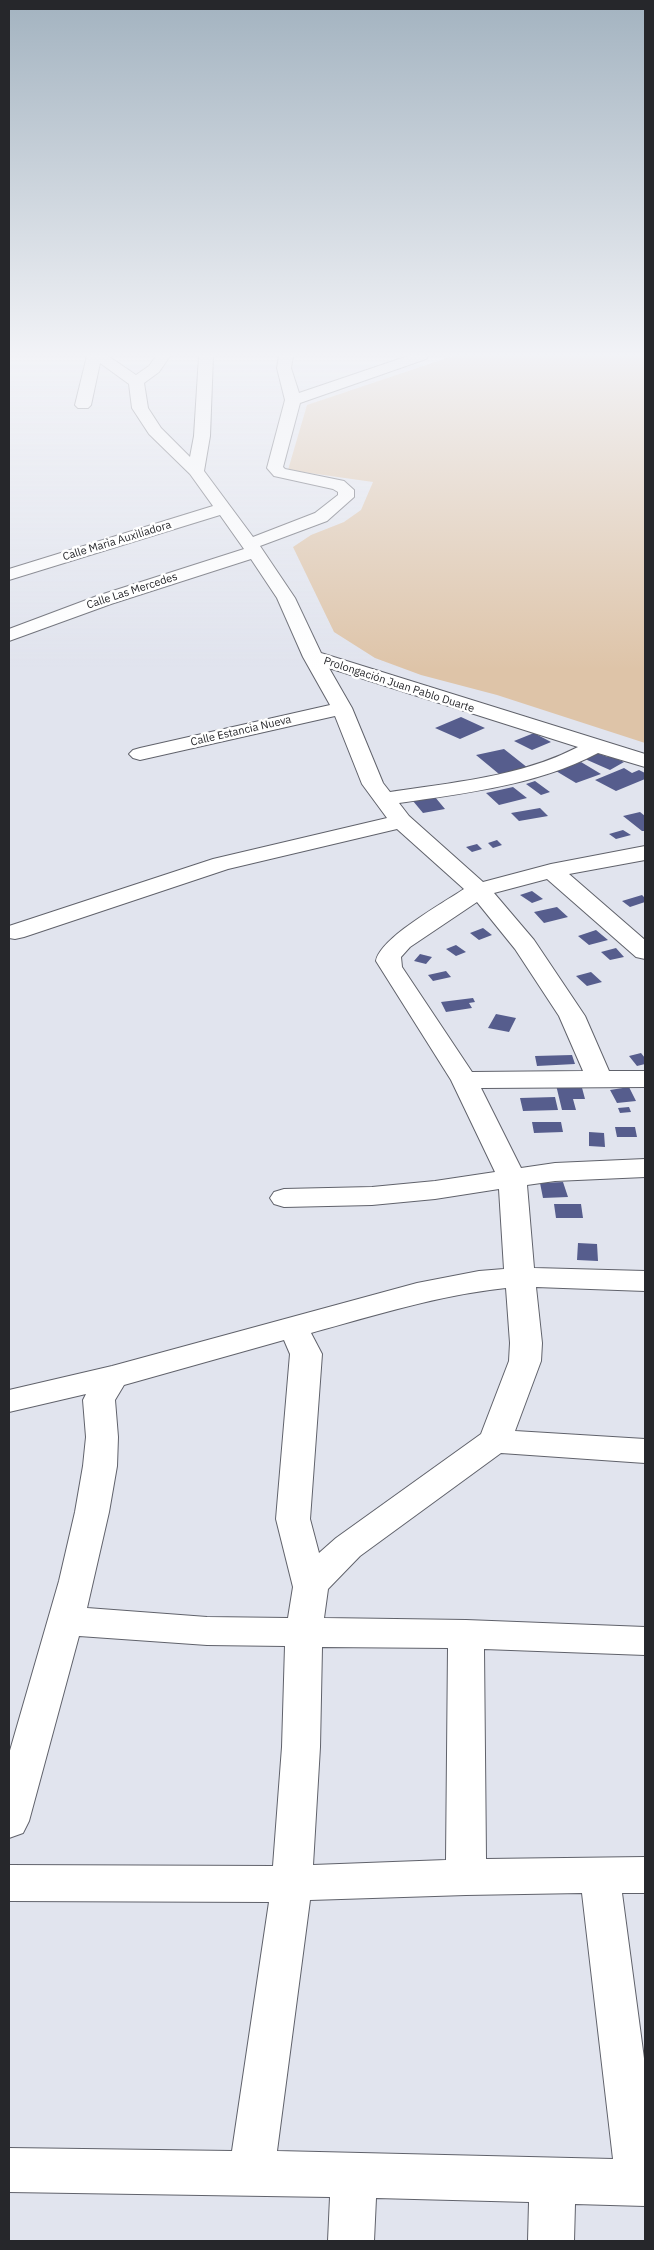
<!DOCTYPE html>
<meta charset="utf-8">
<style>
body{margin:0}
#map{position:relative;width:654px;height:2250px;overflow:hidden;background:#e1e4ee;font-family:"IBM Plex Sans",sans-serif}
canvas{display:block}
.frame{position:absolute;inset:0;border:10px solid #26272b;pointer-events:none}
</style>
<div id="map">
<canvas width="654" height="2250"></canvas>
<div class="frame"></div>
</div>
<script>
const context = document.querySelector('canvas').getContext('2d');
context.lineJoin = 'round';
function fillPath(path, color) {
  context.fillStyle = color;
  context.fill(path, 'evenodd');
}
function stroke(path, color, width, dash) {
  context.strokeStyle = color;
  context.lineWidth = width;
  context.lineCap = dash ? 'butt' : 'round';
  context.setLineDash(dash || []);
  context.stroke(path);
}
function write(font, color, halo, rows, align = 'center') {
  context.font = font + ' "IBM Plex Sans",sans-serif';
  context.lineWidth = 5;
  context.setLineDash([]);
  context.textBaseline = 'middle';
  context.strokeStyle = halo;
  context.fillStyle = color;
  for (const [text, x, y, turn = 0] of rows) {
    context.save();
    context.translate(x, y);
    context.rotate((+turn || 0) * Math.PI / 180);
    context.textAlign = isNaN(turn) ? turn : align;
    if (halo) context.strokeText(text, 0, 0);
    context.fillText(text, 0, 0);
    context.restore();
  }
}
const green = new Path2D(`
 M453,356H645V743L497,695L421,675L375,658L334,632L293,547L311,535L344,522L361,510L373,482L288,470L307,405Z`);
const building = new Path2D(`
 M461,717L485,728L460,739L435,728Z
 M534,733L551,742L532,750L514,741Z
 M504,749L528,768L499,774L476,755Z
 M597,753L608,757L610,756L624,762L610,770L585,759Z
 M581,762L601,774L576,783L556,771Z
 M624,768L632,773L639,770L645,773V779L616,791L595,780Z
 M535,781L550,792L541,795L526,784Z
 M513,787L527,798L499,805L486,793Z
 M435,797L445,809L423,813L413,801Z
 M540,808L548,816L519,821L511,813Z
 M640,812L645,816V831H642L623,816Z
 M623,830L631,835L616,839L609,834Z
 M497,840L502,845L493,848L488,843Z
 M477,844L482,849L472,852L466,847Z
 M532,891L543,899L532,903L520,895Z
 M642,895L645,898V902L630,907L622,901Z
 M557,907L568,917L544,923L534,912Z
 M483,928L492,935L479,940L470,933Z
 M596,930L608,940L589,945L578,936Z
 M456,945L466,952L456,956L446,949Z
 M616,948L624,957L610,960L601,952Z
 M420,954L432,957L426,964L414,961Z
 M446,971L451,977L433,981L428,975Z
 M591,972L602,982L587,986L576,976Z
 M473,998L475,1002L469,1003L472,1008L446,1012L441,1002Z
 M496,1014L516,1018L509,1032L488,1028Z
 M641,1053L645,1058V1064L637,1066L629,1056Z
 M572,1055L575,1064L537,1066L535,1056Z
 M581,1084L585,1099H573L576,1110H562L556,1085Z
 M629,1087L636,1101L617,1103L610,1090Z
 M555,1097L558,1110L523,1111L520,1098Z
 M629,1107L631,1112L620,1113L618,1108Z
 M532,1122H561L563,1132L534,1133Z
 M615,1127H635L637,1137H617Z
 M589,1132L604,1133L605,1147L589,1146Z
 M563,1182L568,1197L543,1198L540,1183Z
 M554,1204H581L583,1218H556Z
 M578,1243L597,1244L598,1261L577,1260Z`);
const minor = new Path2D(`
 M87,356H108L136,375L149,366L156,356H170L159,372L144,383L148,408L161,428L190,457L194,436L199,356H213L210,436L204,471L253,537L315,513L338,495V492L333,489L274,476L267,468L285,400L277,368L279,356H293L291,368L299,393L408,356H428L426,359L300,403L283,467L285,469L344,481L354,490V497L327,521L260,546L295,598L321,653L645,754V767L598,753C537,785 467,793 399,803L409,816L483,882L551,864L645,846V860L569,874L645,940V959L636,957L547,879L494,893L534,940L585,1016L609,1071H645V1087L481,1088L521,1168L555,1163L645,1159V1177L555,1181L527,1185L534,1268L645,1271V1291L536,1287L542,1343L541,1361L515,1431L645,1439V1463L501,1453L360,1556L328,1589L324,1618L466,1620L645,1627V1655L484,1649L486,1859L645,1857V1893H622L645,2066V2206L575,2204L574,2241H528L529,2202L376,2198L374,2241H328L330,2197L9,2192V2148L232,2151L269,1902L9,1901V1865L273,1866L282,1747L285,1646L207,1645L79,1636L29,1821L23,1833L9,1838V1754L59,1581L75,1512L83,1466L86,1437L83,1400L86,1394L9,1412V1390L112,1366L417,1283L479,1271L504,1269L499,1189L435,1199L372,1205L284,1207L274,1204L270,1198L274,1192L284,1189L372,1187L435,1181L495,1172L451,1080L376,961C380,938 443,903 464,889L397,829L228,869L24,937L15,939L9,938V926L213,859L387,818L362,784L335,716L140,760L133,758L129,754L133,750L140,748L330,705L303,657L277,598L251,559L111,604L9,641V629L97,596L244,549L220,515L9,580V569L213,506L190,474L149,434L132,408L129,384L100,363L91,405L88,408H78L75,405ZM329,668L578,747C520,777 454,782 390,792L383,783L352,708ZM477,902L515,949L559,1016L583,1071L472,1072L402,967L401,957L410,947ZM506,1288L510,1343L509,1361L481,1434L336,1538L319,1553L310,1519L322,1354L311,1333C376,1315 439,1295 506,1288ZM284,1340L290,1354L276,1519L293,1587L288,1618L207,1617L87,1608L109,1512L117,1466L118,1437L115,1400L124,1385ZM322,1647L448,1648L446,1860L313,1865L320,1747ZM582,1893L613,2159L277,2151L310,1900L466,1895Z`);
const farStreetnames = [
 ["Calle Maria Auxiliadora",117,541,-17],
 ["Calle Las Mercedes",132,591,-18],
 ["Prolongación Juan Pablo Duarte",399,685,18],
 ["Calle Estancia Nueva",241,731,-13]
];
fillPath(green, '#dec4a8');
fillPath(building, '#565d8d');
stroke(minor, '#60626b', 2);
fillPath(minor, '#fff');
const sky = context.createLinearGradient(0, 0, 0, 670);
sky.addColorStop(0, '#a3b3c0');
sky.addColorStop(0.53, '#f2f3f7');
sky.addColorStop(1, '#f2f3f700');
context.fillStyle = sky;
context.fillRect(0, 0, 654, 670);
write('11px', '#26272b', '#fff', farStreetnames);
</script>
